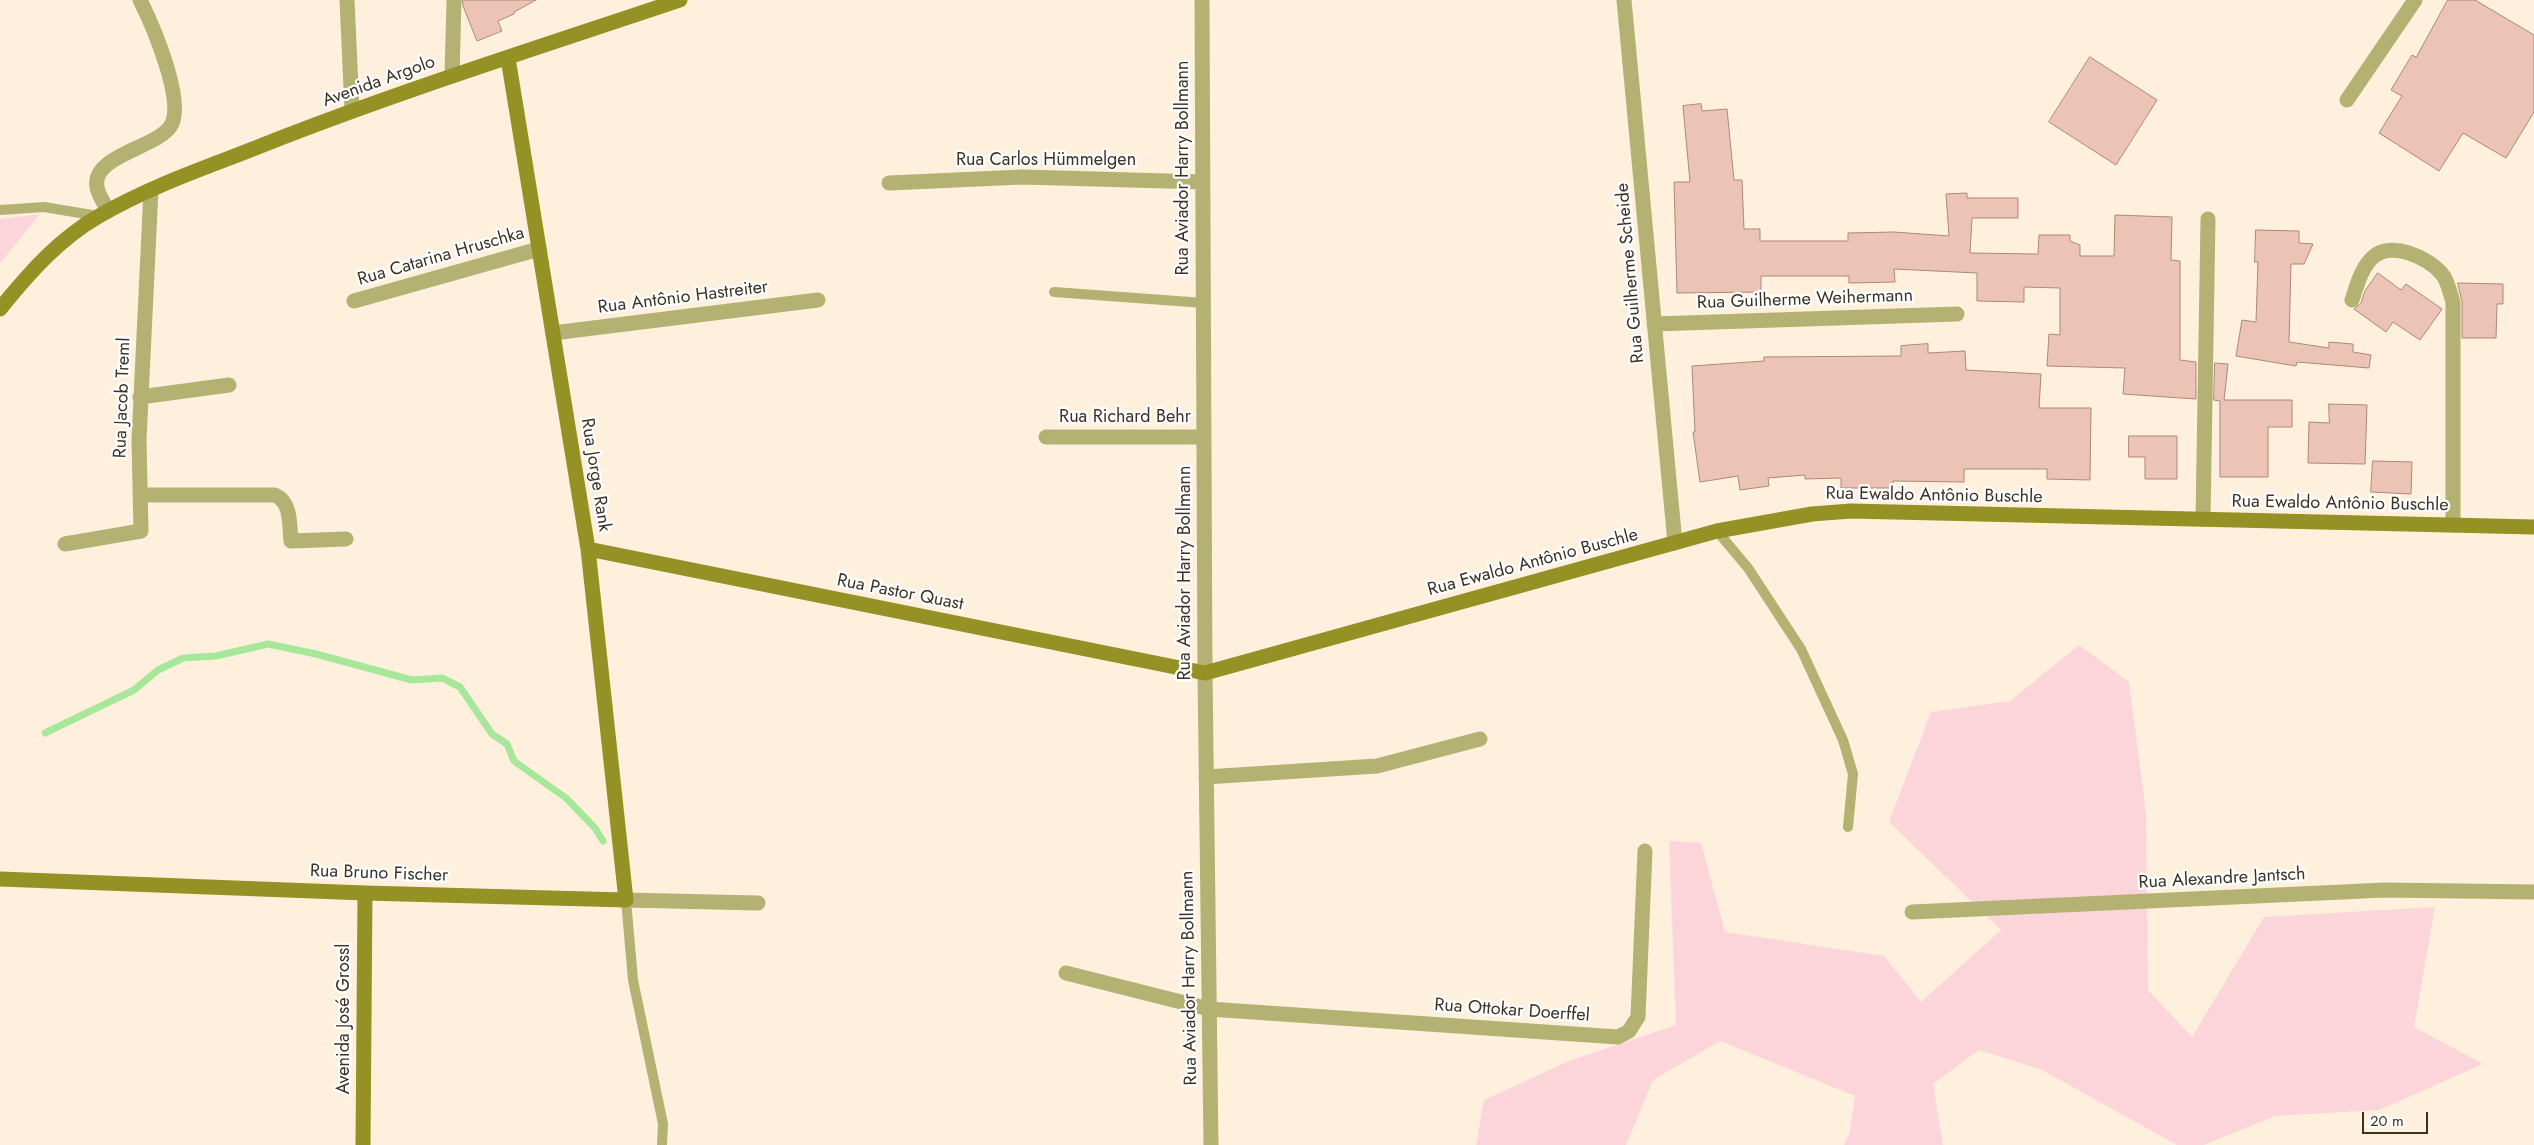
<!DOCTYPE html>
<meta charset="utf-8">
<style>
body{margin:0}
#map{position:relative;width:2534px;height:1145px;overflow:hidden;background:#fff0dd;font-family:Jost,sans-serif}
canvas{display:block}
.scale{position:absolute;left:2362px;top:1112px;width:66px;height:22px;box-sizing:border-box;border:2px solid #3b3225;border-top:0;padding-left:6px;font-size:15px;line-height:18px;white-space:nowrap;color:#3b3225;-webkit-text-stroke:4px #fff;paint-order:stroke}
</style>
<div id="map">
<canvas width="2534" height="1145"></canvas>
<div class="scale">20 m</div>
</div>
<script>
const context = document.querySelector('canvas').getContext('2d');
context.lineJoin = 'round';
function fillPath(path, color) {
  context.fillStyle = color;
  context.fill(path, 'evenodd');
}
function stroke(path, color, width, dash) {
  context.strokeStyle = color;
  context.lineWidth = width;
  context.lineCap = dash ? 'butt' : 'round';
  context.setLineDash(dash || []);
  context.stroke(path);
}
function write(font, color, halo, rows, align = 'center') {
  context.font = font + ' Jost,sans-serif';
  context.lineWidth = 4.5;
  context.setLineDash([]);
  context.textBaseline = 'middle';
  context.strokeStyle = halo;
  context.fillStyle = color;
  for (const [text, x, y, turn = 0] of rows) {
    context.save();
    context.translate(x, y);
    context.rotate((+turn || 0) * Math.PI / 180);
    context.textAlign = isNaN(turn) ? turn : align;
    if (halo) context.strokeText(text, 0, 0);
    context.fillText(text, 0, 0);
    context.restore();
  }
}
const green = new Path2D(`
 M40,214L0,263V219Z
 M2079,645L2129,682L2146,813L2148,990L2192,1037L2264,917L2435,907L2414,1027L2483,1064L2379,1110L2275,1116L2204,1145H2177L2042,1070L1979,1050L1933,1084L1943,1145H1844L1850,1132L1855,1096L1720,1041L1653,1080L1626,1145H1476L1484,1100L1569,1061L1676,1025L1669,841L1701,843L1725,932L1884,956L1921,1002L2001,930L1889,822L1931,712L2010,701Z`);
const stream = new Path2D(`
 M45,733L134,690L158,670L183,658L216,656L268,644L316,654L412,680L442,678L460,687L492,734L507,744L514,761L566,798L595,828L603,841`);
const building = new Path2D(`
 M463,0H536L514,12V14L498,21L502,31L477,41L463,6Z
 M2448,0H2475L2534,35V112L2506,158L2463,133L2439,171L2379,133L2402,96L2391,90L2412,55L2416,57Z
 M2090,57L2157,100L2116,165L2049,122Z
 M1701,104L1702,111L1727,109L1734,180H1742L1744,229H1760V241H1848V233L1894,232L1949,236L1946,194L1967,193V198H2018V218H1972L1970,253L2038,254L2039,235H2070V241L2080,245V256H2114L2115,215L2172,217L2171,260L2180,261V360L2196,362V399L2123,394L2125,368L2047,366L2049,334L2060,335V288L2024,287V302L1977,301V273L1894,269L1895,282L1849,283V276H1761V292L1677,293L1674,182H1690L1683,106Z
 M2256,230L2299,231V243L2313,244L2304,264H2291L2289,342L2329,348V342L2353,344V352L2371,355L2369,368L2297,362L2296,366L2236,356L2242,320L2256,322L2258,262H2255Z
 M2378,273L2401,290L2406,284L2442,309L2420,340L2393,322L2386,332L2354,309L2361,303L2365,291Z
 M2458,283L2503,284V304H2497L2496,338H2462V302Z
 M1928,344V353L1965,351L1966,370L2041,374L2039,408H2091L2090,480L2047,479V469H1964V482L1893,481V488H1841V478L1805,479V475L1768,478L1769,486L1740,490L1738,476L1700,482L1693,432H1695L1692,366L1764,361V357L1901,356V346Z
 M2215,363L2228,364L2224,400H2292V427H2268V477H2220V401L2214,400Z
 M2329,404L2367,405L2365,464L2308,463L2309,422L2329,423Z
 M2129,436H2177V479H2145V457H2129Z
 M2373,461L2412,462L2411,494L2371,492Z`);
const lane = new Path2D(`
 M0,210L44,207L98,216
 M1054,292L1204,303
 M1717,531L1748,568L1801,649L1843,740L1853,774L1848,827
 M626,900L633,980L663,1124L662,1145`);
const street = new Path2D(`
 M347,0L352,110
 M1202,0L1205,673L1211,1145
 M1624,0L1675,543
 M452,76L454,0
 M2347,100L2415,0
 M889,183L1022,177L1203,182
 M108,211C105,204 98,195 97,187C91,156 155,148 170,127C187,104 152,24 140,0
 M2352,300C2357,285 2361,269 2372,258C2390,240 2428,257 2442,274C2448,281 2450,293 2453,302V525
 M354,301L539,249
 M1654,324L1957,314
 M553,333L818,300
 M140,397L229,385
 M1046,437H1204
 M140,495H275C292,503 289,524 291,541L346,539
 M2203,519L2208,219
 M65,544L141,531L139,440L151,190
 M1206,777L1377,766L1480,739
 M626,900L758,903
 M1912,912L2385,890L2534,892
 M1066,973L1209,1009L1618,1037L1629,1031L1638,1017L1645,851`);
const secondary = new Path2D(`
 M0,309C29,273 59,239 99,216C150,186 208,167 263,145C400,91 540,47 680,0
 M588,549L1205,673L1717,531L1812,514L1851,511L2534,527
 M0,879L365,893L626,900L588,549L508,58
 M363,1145L365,893`);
const streetNames = [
 ["Avenida Argolo",379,82,-20],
 ["Rua Carlos Hümmelgen",1046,161],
 ["Rua Aviador Harry Bollmann",1184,168,-90],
 ["Rua Catarina Hruschka",441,257,-16],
 ["Rua Guilherme Scheide",1631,273,-95],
 ["Rua Antônio Hastreiter",683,298,-7],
 ["Rua Guilherme Weihermann",1805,300,-2],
 ["Rua Jacob Treml",123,398,-88],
 ["Rua Richard Behr",1125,418],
 ["Rua Jorge Rank",595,475,81],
 ["Rua Ewaldo Antônio Buschle",1934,496,1],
 ["Rua Ewaldo Antônio Buschle",2340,504,1],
 ["Rua Ewaldo Antônio Buschle",1533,563,-15],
 ["Rua Aviador Harry Bollmann",1186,573,-90],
 ["Rua Pastor Quast",900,593,11],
 ["Rua Bruno Fischer",379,874,2],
 ["Rua Alexandre Jantsch",2222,879,-3],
 ["Rua Aviador Harry Bollmann",1190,978,-91],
 ["Rua Ottokar Doerffel",1512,1011,4],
 ["Avenida José Grossl",345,1019,-90]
];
fillPath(green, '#fcd5db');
stroke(stream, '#a6e799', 7);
fillPath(building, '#ecc4b6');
stroke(building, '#ac877a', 1);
stroke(lane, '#b3b273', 10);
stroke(street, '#b3b273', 15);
stroke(secondary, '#959124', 15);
write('18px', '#3b3225', '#fff', streetNames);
</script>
